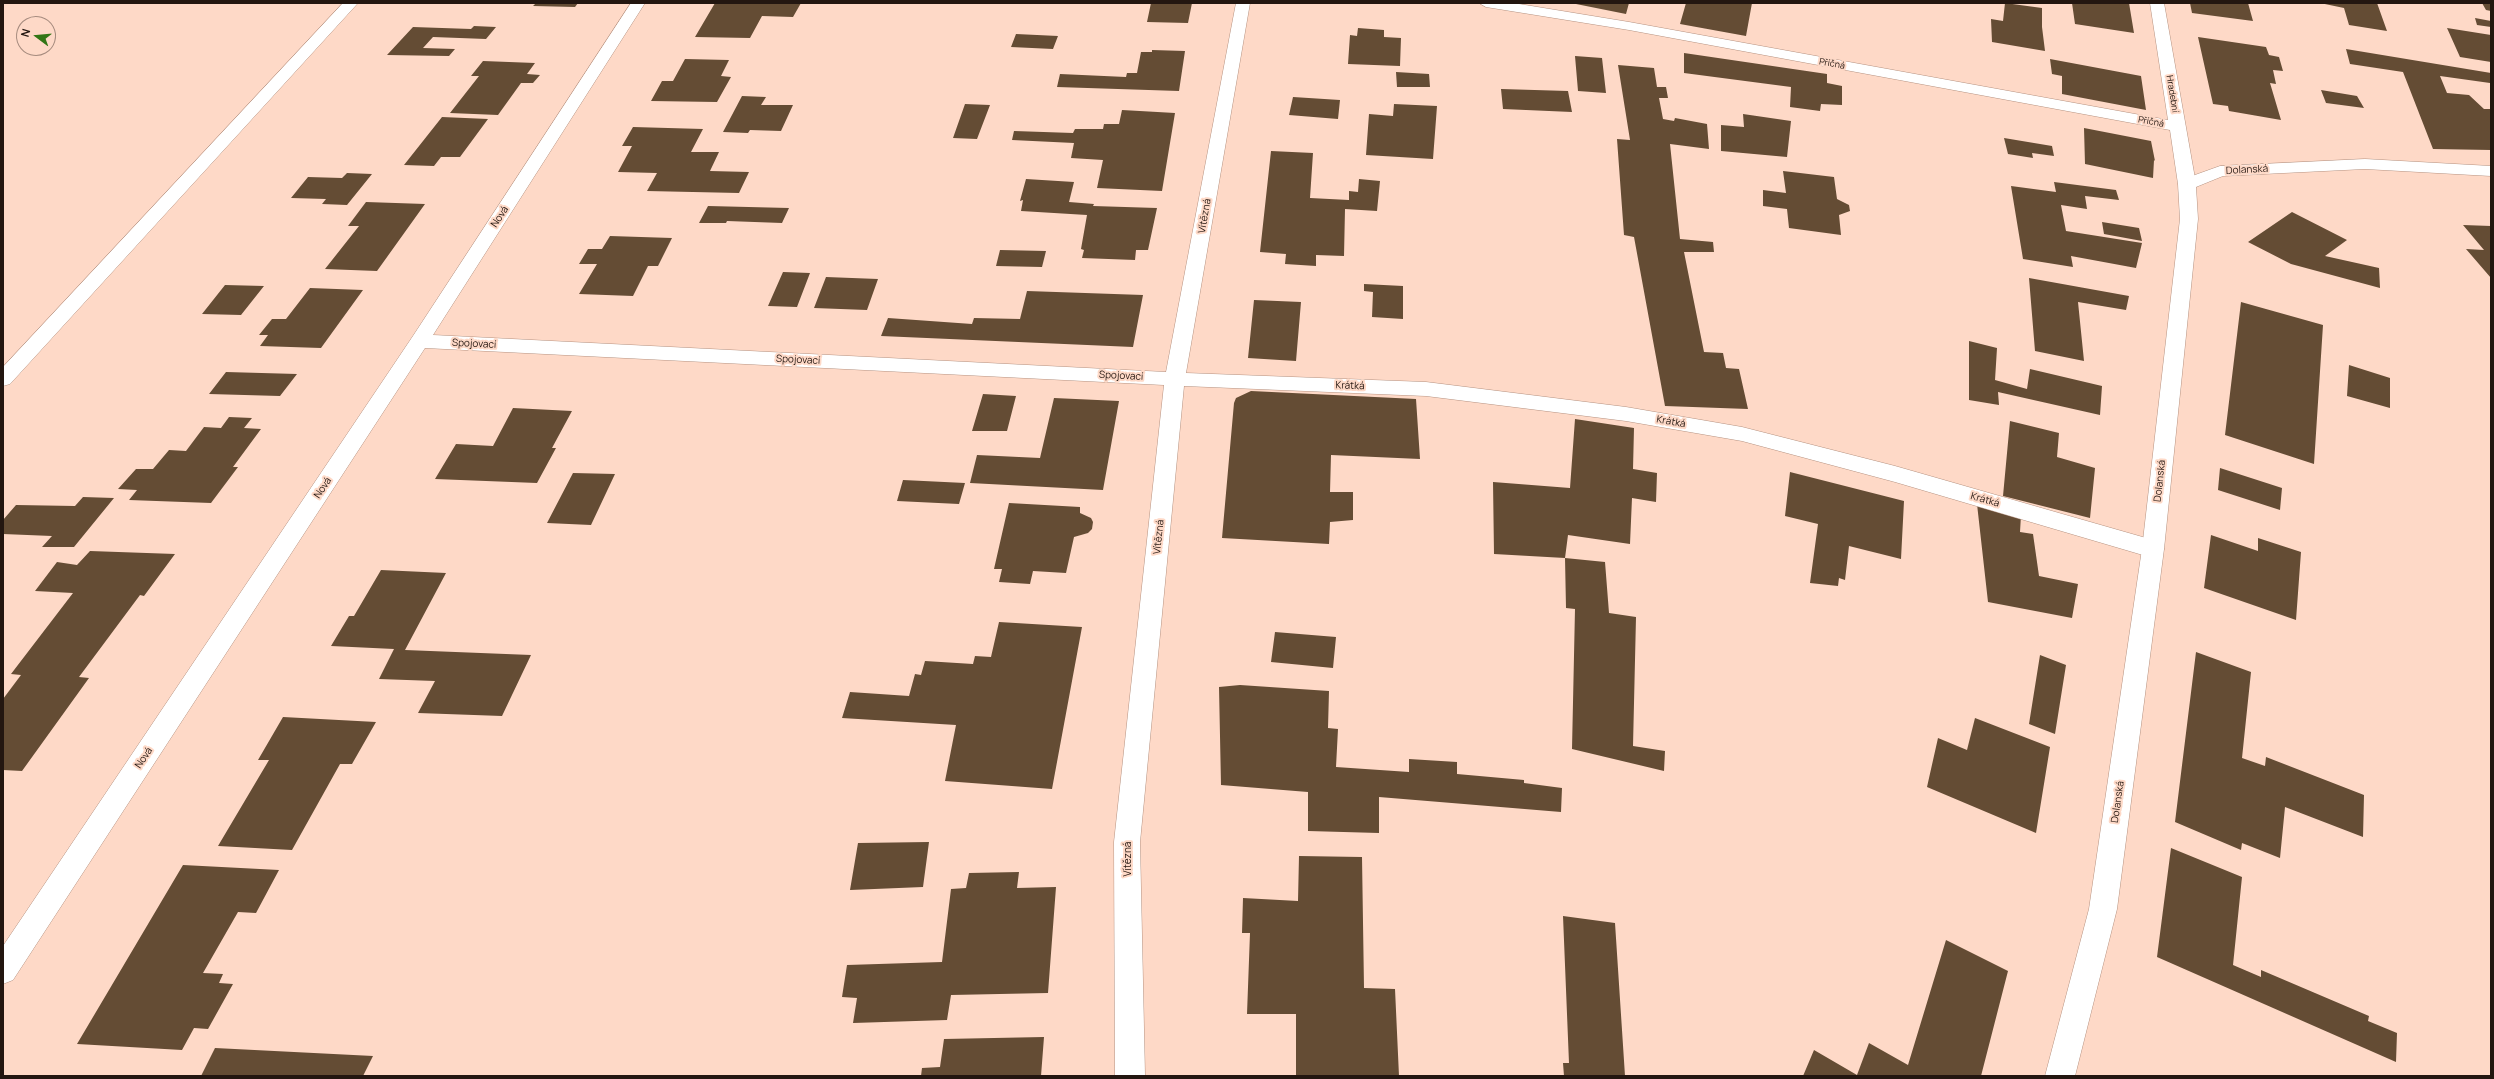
<!DOCTYPE html>
<meta charset="utf-8">
<style>
body{margin:0}
#map{position:relative;width:2494px;height:1079px;overflow:hidden;background:#fed9c7;font-family:Manrope,sans-serif}
canvas{display:block}
.frame{position:absolute;inset:0;border:4px solid #231610;pointer-events:none}
.north{position:absolute;left:16px;top:16px;width:40px;height:40px;box-sizing:border-box;background:#fed9c7;border:1px solid #a68b7e;border-radius:50%;rotate:286deg;font-size:11px;font-weight:700;line-height:16px;text-align:center;color:#231610}
.north::after{content:'';display:block;margin:auto;width:14px;height:18px;background:#337616;clip-path:polygon(50% 0,100% 100%,50% 72%,0 100%)}
</style>
<div id="map">
<canvas width="2494" height="1079"></canvas>
<div class="frame"></div>
<div class="north">N</div>
</div>
<script>
const context = document.querySelector('canvas').getContext('2d');
context.lineJoin = 'round';
function fillPath(path, color) {
  context.fillStyle = color;
  context.fill(path, 'evenodd');
}
function stroke(path, color, width, dash) {
  context.strokeStyle = color;
  context.lineWidth = width;
  context.lineCap = dash ? 'butt' : 'round';
  context.setLineDash(dash || []);
  context.stroke(path);
}
function write(font, color, halo, rows, align = 'center') {
  context.font = font + ' Manrope,sans-serif';
  context.lineWidth = 4;
  context.setLineDash([]);
  context.textBaseline = 'middle';
  context.strokeStyle = halo;
  context.fillStyle = color;
  for (const [text, x, y, turn = 0] of rows) {
    context.save();
    context.translate(x, y);
    context.rotate((+turn || 0) * Math.PI / 180);
    context.textAlign = isNaN(turn) ? turn : align;
    if (halo) context.strokeText(text, 0, 0);
    context.fillText(text, 0, 0);
    context.restore();
  }
}
const building = new Path2D(`
 M536,3H578L575,7L533,6Z
 M715,3H801L793,17L762,16L750,38L695,37Z
 M1151,3H1192L1188,23L1147,22Z
 M1571,3H1629L1626,14Z
 M1686,3H1752L1746,36L1680,24Z
 M2005,3L2042,8V27L2045,51L1992,42L1991,19L2003,21Z
 M2072,3H2129L2134,33L2075,24Z
 M2190,3H2248L2253,21L2192,13Z
 M2320,3H2377L2387,31L2349,25L2344,8Z
 M2482,3H2491V11L2486,10Z
 M2475,18L2491,21V27L2477,25Z
 M474,26L496,27L486,39L433,37L423,48L455,49L449,56L387,55L413,27L471,29Z
 M1358,28L1384,30V37L1401,38L1400,66L1348,64L1350,35L1357,36Z
 M2447,28L2491,35V62L2460,57Z
 M1016,34L1058,36L1053,49L1011,47Z
 M2198,37L2266,47L2269,55L2279,57L2283,71L2273,70L2276,84L2270,83L2281,120L2229,111L2228,106L2213,104Z
 M2346,49L2491,73L2490,83L2440,76L2447,93L2469,95L2484,109H2491V150L2433,149L2403,72L2350,64Z
 M1152,50L1185,51L1179,91L1057,87L1060,74L1126,77L1127,73H1137L1141,52H1152Z
 M1684,53L1827,74V83L1842,86V105L1821,104L1820,111L1790,107L1791,87L1684,73Z
 M1575,56L1602,58L1606,93L1578,91Z
 M685,59L729,60L721,76L731,77L717,102L651,101L662,81H673Z
 M2050,59L2141,76L2146,110L2062,94V76L2052,74Z
 M483,61L535,63L527,74L540,75L533,83H521L498,115L450,113L479,76H471Z
 M1618,65L1654,68L1657,87H1666L1668,98H1659L1663,119L1674,121L1675,118L1707,124L1709,149L1670,144L1680,239L1713,242L1714,252H1684L1704,352L1723,353L1726,368L1739,369L1748,409L1665,406L1634,237L1624,235L1617,139L1630,140Z
 M1396,72L1429,74L1430,87H1397Z
 M1501,89L1568,91L1572,112L1503,109Z
 M2321,90L2357,96L2364,108L2326,103Z
 M742,96L766,97L761,105H793L781,131L750,130L748,133L723,132Z
 M1293,97L1340,100L1338,119L1289,115Z
 M965,104L990,105L977,139L953,138Z
 M1394,104L1437,106L1433,159L1366,155L1369,114L1393,116Z
 M1122,110L1175,113L1162,191L1097,188L1103,160L1071,158L1074,143L1012,140L1014,131L1073,133L1075,129H1103L1104,124H1119Z
 M1743,114L1791,121L1787,157L1721,151V125L1744,127Z
 M442,117L488,119L460,157H441L434,166L404,165Z
 M633,127L703,129L691,152H719L710,171L749,172L739,193L647,191L657,173L618,172L632,146H622Z
 M2084,128L2151,141L2155,161L2154,160L2153,178L2085,164Z
 M2004,138L2052,146L2054,156L2032,153L2033,158L2008,154Z
 M1271,151L1313,153L1310,198L1349,200V191L1358,192L1359,179L1380,181L1377,211L1345,209L1344,256L1316,255V266L1285,264L1286,254L1260,252Z
 M1783,171L1834,177L1837,199L1849,205L1850,211L1839,215L1841,235L1789,228L1787,209L1763,206V190L1786,193Z
 M347,173L372,174L347,205L322,204L326,199L291,198L308,177L342,178Z
 M1026,179L1074,182L1069,202L1094,204L1093,206L1157,208L1148,250H1136L1135,260L1082,258L1084,250L1081,249L1087,215L1021,211L1023,200L1020,201Z
 M2054,182L2116,190L2119,200L2085,196L2087,209L2061,205L2066,231L2142,243L2136,268L2071,256L2073,267L2023,259L2011,186L2056,192Z
 M366,202L425,204L377,271L325,269L359,226H348Z
 M708,206L789,208L782,223L727,221L726,223H699Z
 M2292,212L2347,240L2325,256L2379,268L2380,288L2291,264L2248,242Z
 M2102,222L2139,228L2142,241L2104,234Z
 M2463,225L2491,226V278L2466,249L2484,250Z
 M610,236L672,238L658,266H648L633,296L579,294L597,264H579L588,249H602Z
 M1000,250L1046,251L1042,267L996,266Z
 M783,272L810,273L797,307L768,306Z
 M826,277L878,279L867,310L814,308Z
 M2029,278L2129,296L2126,310L2078,302L2084,361L2035,351Z
 M1364,284L1403,286V319L1372,317L1373,292L1364,291Z
 M225,285L264,286L241,315L202,314Z
 M310,288L363,290L321,348L260,346L268,335H259L272,319H286Z
 M1027,291L1143,295L1133,347L881,336L888,318L972,324L974,318L1020,319Z
 M1254,300L1301,302L1296,361L1248,358Z
 M2241,302L2323,325L2314,464L2225,435Z
 M1969,341L1997,348L1995,380L2027,389L2030,369L2102,386L2100,415L1998,392L1999,405L1969,400Z
 M2349,365L2390,378V408L2347,396Z
 M226,372L297,374L280,396L209,394Z
 M1251,391L1416,399L1420,459L1331,455L1330,492H1353V520L1330,522L1329,544L1222,538L1234,403L1236,398Z
 M983,394L1016,396L1007,431H972Z
 M1054,398L1119,401L1103,490L970,483L977,455L1040,458Z
 M513,408L572,411L552,448H556L537,483L435,479L456,444L493,446Z
 M229,417L252,418L244,428L261,429L233,467H238L211,503L129,500L137,490L118,489L136,469H153L169,450L186,451L204,427L221,428Z
 M1575,419L1634,428L1633,469L1657,473L1656,502L1632,498L1630,544L1568,535L1565,558L1605,562L1609,613L1636,617L1633,746L1665,751L1664,771L1572,749L1575,609L1566,608L1565,558L1494,554L1493,482L1570,488Z
 M2010,421L2059,433L2057,457L2095,468L2090,518L2003,496Z
 M2220,468L2282,488L2280,510L2218,490Z
 M1790,472L1904,501L1901,559L1849,546L1845,580L1839,578L1838,586L1810,583L1818,524L1785,516Z
 M573,473L615,474L591,525L547,523Z
 M903,480L965,483L959,504L897,501Z
 M83,497L114,498L74,547H42L52,536L3,534V520L16,505L75,506Z
 M1009,503L1080,507V513L1091,518L1093,522L1092,529L1088,533L1074,537L1066,573L1033,571L1030,584L999,582L1002,569H994Z
 M1977,504L2021,515L2020,532L2033,534L2039,576L2078,584L2072,618L1988,602Z
 M2211,535L2258,551V538L2301,552L2296,620L2204,588Z
 M90,551L175,554L144,596L140,595L79,677L89,678L22,771L3,770V699L21,675L11,674L73,593L35,591L57,562L77,565Z
 M381,570L446,573L405,650L531,655L502,716L418,713L435,681L379,679L394,649L331,646L349,616H354Z
 M999,622L1082,627L1052,789L945,781L956,725L842,718L850,692L909,696L915,674L921,675L925,661L973,664L975,656L991,657Z
 M1275,632L1336,637L1333,668L1271,662Z
 M2196,652L2251,672L2242,758L2265,766L2266,757L2364,795L2363,837L2285,807L2280,858L2242,843L2241,850L2175,822Z
 M2040,655L2066,665L2055,734L2029,724Z
 M1240,685L1329,691L1328,728L1338,729L1336,767L1409,772V759L1457,762V774L1524,780V783L1562,788L1561,812L1379,797V833L1308,831V792L1221,785L1219,687Z
 M283,717L376,722L352,764H340L292,850L218,846L269,760H258Z
 M1975,718L2050,747L2036,833L1927,787L1938,738L1967,750Z
 M929,842L923,887L850,890L858,843Z
 M2171,848L2242,877L2233,965L2261,977V970L2369,1016L2368,1021L2397,1033L2396,1062L2157,957Z
 M1299,856L1362,857L1364,988L1395,989L1399,1076H1296V1014H1247L1250,933H1242L1243,898L1298,901Z
 M183,865L279,870L256,913L238,912L203,973L223,974L219,983L233,984L208,1029L194,1028L182,1050L77,1044Z
 M1019,872L1017,888L1056,887L1048,993L951,995L947,1020L853,1023L857,998L842,997L847,965L942,962L951,889L966,888L969,873Z
 M1563,916L1615,923L1625,1076H1564L1563,1063H1569Z
 M1946,940L2008,971L1981,1076H1803L1814,1050L1857,1075L1869,1043L1908,1065Z
 M1044,1037L1041,1076H921L922,1068L940,1067L944,1039Z
 M215,1048L373,1056L363,1076H201Z`);
const street = new Path2D(`
 M343,3H358L10,384L3,386V367Z
 M631,3H645L433,335L1166,372L1236,3H1250L1186,373L1426,382L1626,407L1742,427L1895,466L2153,540L2161,543L2164,549L2161,555L2153,558L1895,482L1742,441L1626,421L1426,396L1184,386L1140,842L1145,1076H1115L1114,842L1164,385L425,348L13,980L3,984V946L413,336Z
 M1479,3H1513L1629,22L2168,120L2150,3H2164L2196,184L2193,188H2181L2178,184L2170,130L1629,30L1486,7Z`);
const secondary = new Path2D(`
 M2365,159L2491,166V176L2365,169L2223,176L2196,187L2198,219L2164,549L2117,909L2075,1076H2045L2089,909L2142,549L2180,219L2178,184L2181,180L2220,166Z`);
const farStreetnames = [
 ["Příčná",1832,64,10],
 ["Hradební",2172,94,81],
 ["Příčná",2151,122,10]
];
const streetNames = [
 ["Dolanská",2247,170,-3],
 ["Vítězná",1205,216,-80],
 ["Nová",500,217,-57],
 ["Spojovací",474,344,3],
 ["Spojovací",798,360,3],
 ["Spojovací",1121,376,3],
 ["Krátká",1350,386,2],
 ["Krátká",1671,422,10],
 ["Dolanská",2160,481,-84],
 ["Nová",323,488,-56],
 ["Krátká",1985,500,16],
 ["Vítězná",1159,537,-84],
 ["Nová",144,758,-56],
 ["Dolanská",2118,802,-82],
 ["Vítězná",1128,859,-90]
];
fillPath(building, '#644c34');
stroke(street, '#b59281', 1);
stroke(secondary, '#b59281', 1);
fillPath(street, '#fff');
fillPath(secondary, '#fff');
write('9px', '#231610', '#fed9c7', farStreetnames);
write('10px', '#231610', '#fed9c7', streetNames);
</script>
